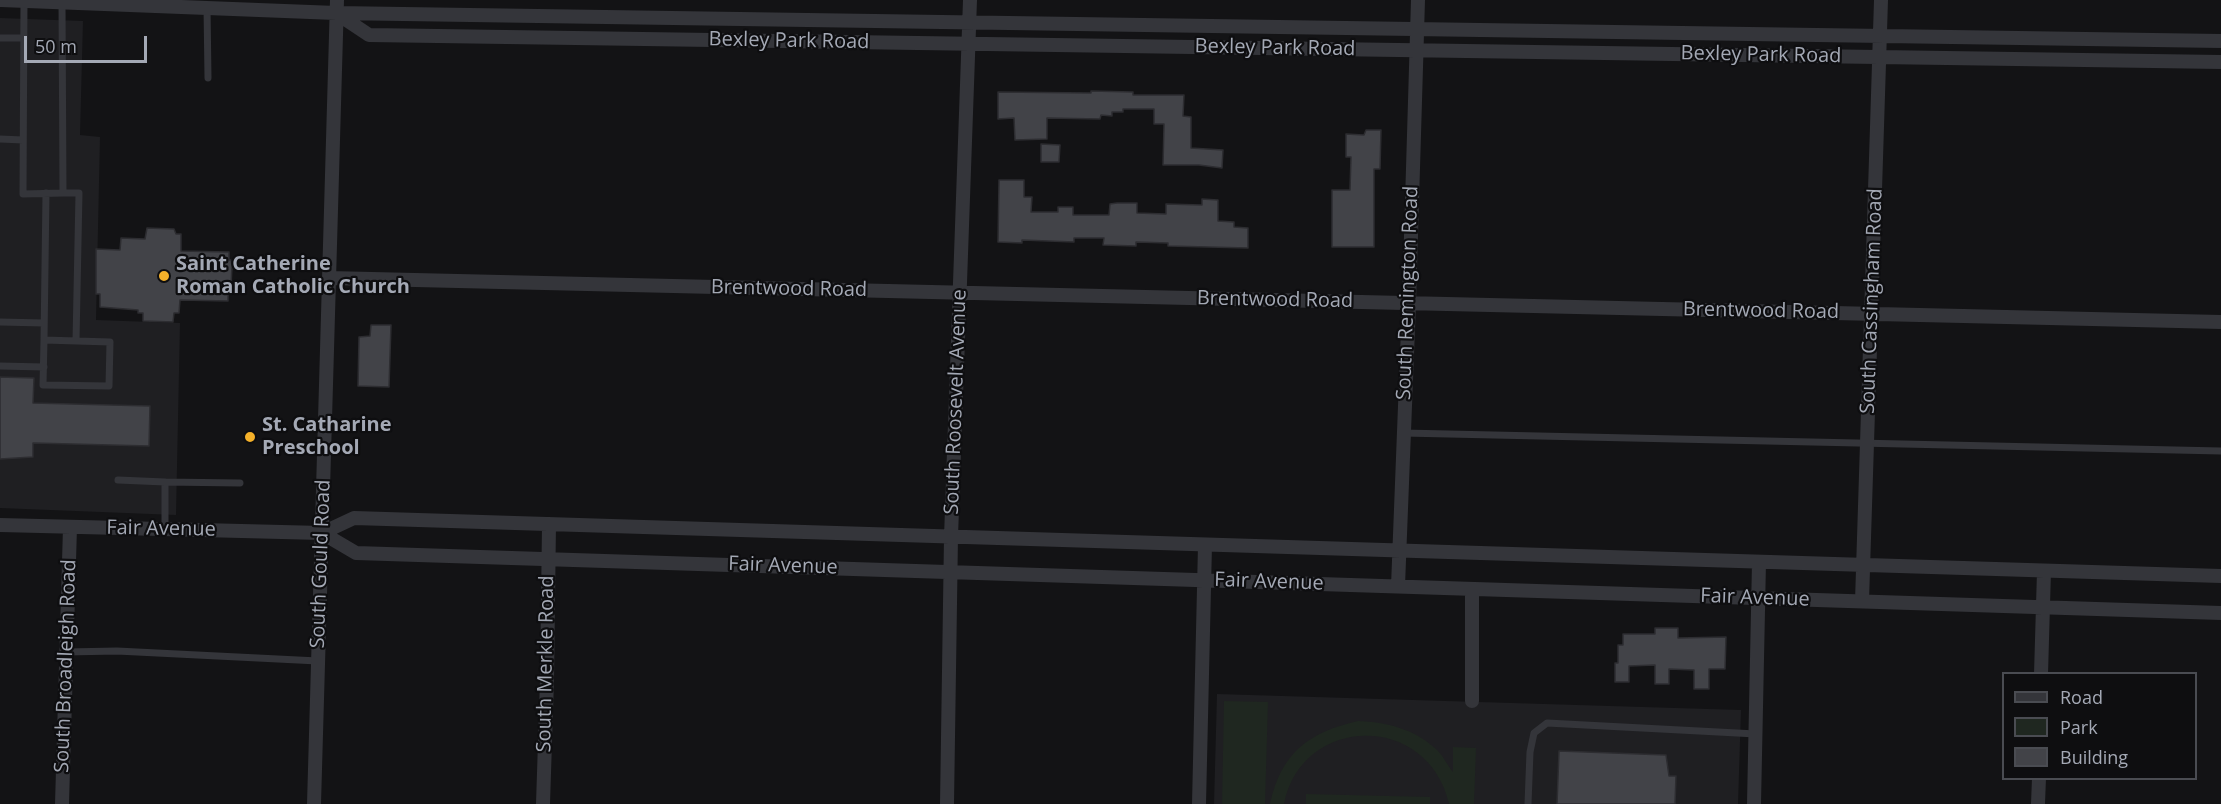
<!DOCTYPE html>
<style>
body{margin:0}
#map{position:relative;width:2221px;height:804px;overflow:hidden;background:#131315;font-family:"Open Sans",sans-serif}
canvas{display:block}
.legend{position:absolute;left:2002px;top:672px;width:195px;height:108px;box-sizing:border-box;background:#0e0e10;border:2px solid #4a4c52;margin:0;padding:8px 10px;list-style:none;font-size:18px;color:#a4a9b5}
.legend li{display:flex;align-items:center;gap:12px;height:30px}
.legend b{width:30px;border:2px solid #4a4c52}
.scale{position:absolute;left:24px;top:36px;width:123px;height:27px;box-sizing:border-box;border:3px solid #a4a9b5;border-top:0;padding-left:8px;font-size:18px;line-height:21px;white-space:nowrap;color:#a4a9b5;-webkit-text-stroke:4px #0e0e10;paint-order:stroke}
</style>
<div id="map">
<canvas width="2221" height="804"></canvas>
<ul class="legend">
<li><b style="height:8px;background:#34353a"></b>Road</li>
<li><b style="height:16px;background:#1f2720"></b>Park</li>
<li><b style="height:16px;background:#424348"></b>Building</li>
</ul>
<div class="scale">50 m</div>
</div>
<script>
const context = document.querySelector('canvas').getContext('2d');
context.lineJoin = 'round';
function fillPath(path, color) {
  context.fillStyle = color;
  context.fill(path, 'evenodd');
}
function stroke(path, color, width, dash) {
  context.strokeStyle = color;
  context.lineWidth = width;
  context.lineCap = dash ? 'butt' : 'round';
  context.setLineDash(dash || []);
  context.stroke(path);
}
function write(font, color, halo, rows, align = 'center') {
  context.font = font + ' "Open Sans",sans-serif';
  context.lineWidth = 4.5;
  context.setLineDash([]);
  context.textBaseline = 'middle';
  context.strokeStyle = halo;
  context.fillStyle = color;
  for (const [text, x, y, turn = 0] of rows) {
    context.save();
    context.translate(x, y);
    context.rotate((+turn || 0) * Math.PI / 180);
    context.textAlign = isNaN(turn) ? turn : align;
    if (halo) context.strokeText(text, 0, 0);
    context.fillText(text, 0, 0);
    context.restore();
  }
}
const built = new Path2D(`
 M0,18L83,21L80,135L100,137L96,320L180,323L176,515L0,508Z
 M1217,694L1741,710L1738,804H1214Z`);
const green = new Path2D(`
 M1224,701L1268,702L1265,804H1222Z
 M1358,721C1387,722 1414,729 1436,749C1443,755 1447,765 1453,772V747L1476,748L1474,804H1449C1428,711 1301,715 1284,804H1270C1281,753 1309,732 1358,721Z
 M1306,794L1430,797V804H1306Z`);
const building = new Path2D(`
 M1091,91L1133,92V95H1184L1183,116L1191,117V148L1223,150L1222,168L1199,165H1163L1164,124H1154V109H1123V112H1112V116L1101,115L1100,119L1047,118V139L1015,140L1014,118L998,119V92L1091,93Z
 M1366,130H1381L1380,169H1374V247H1332V190H1350L1351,157H1346V134L1364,135Z
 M1041,144L1060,145L1059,162H1041Z
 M999,180H1024V197H1032L1031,212H1058V207H1073V215H1109L1110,204L1117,203H1137V213L1166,214V204L1202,205V199L1218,200V221L1234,222V227L1248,228V248L1168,246V243L1136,242V246L1103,245L1104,238H1074V242L1022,240V243L998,242Z
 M147,228L174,229L176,234H181V251L229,252V260H231L232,266L231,287L230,292H228V301L180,300L179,313H174L173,322L143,321V313H138V310L100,307V294H96V249L120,250L121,238L145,239Z
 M371,325H391L389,387L358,386L359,337L370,336Z
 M0,377L34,378L33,403L150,406L149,446L33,443V457L0,459Z
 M1655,628H1678V638L1726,637L1725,669H1709V689H1694V670L1669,669V684H1655V665L1629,666V682H1615V663H1618V645H1623V634H1655Z
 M1559,751L1666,755L1669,776H1676L1675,804H1557Z`);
const lane = new Path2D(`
 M24,1L23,194L63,193L62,2
 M207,7L208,78
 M0,38H24
 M0,139L23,140
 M63,193H79L76,341
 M0,322L44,323
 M44,340L43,385L109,386L110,342L44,340L46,193
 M0,366L44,367
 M1403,433L2221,451
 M118,480L165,482V529
 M165,482L240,483
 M66,652L117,651L318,661
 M1528,804L1530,752L1534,733L1547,723L1756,734`);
const street = new Path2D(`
 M1,0L336,13L2221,41
 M336,13L369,35L2221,62
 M329,278L2221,322
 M0,525L322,533L354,518L2221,576
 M322,533L356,553L2221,613
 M1398,586L1409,303L1418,0
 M1862,601L1881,0
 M2041,674L2044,571
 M1472,701V589
 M62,804L70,527
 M314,804L337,0
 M543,804L547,680L549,524
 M947,804L951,537L970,0
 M1199,804L1205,545
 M1754,804L1759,562
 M2038,804L2039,778`);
const markers = [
 [164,276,6,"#f5b12a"],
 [250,437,6,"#f5b12a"]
];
const streetNames = [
 ["Bexley Park Road",789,41,1],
 ["Bexley Park Road",1275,48,1],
 ["Bexley Park Road",1761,55,1],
 ["Brentwood Road",789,289,1],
 ["South Remington Road",1408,293,-88],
 ["Brentwood Road",1275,300,1],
 ["South Cassingham Road",1872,301,-88],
 ["Brentwood Road",1761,311,1],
 ["South Roosevelt Avenue",956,402,-88],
 ["Fair Avenue",161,529,1],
 ["South Gould Road",321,564,-88],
 ["Fair Avenue",783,566,2],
 ["Fair Avenue",1269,582,2],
 ["Fair Avenue",1755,598,2],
 ["South Merkle Road",546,664,-89],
 ["South Broadleigh Road",66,666,-88]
];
const poiNames = [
 ["Saint Catherine",176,264],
 ["Roman Catholic Church",176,287],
 ["St. Catharine",262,425],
 ["Preschool",262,448]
];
fillPath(built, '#1f1f22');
fillPath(green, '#1f2720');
fillPath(building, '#424348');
stroke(building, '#2d2d31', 1.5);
stroke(lane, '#34353a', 7);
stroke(street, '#34353a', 14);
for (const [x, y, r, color] of markers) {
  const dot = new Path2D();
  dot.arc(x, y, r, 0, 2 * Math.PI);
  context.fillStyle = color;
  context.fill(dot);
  stroke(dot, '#0e0e10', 2);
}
write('20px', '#a4a9b5', '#0e0e10', streetNames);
write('bold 20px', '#a4a9b5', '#0e0e10', poiNames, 'left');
</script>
